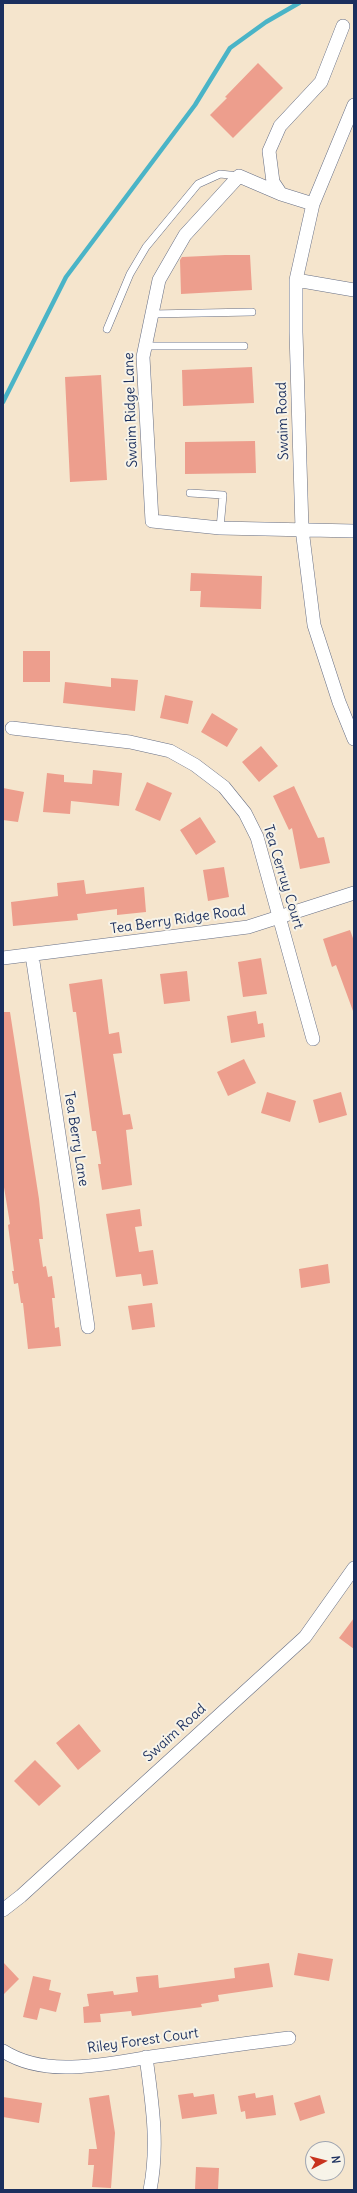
<!DOCTYPE html>
<style>
body{margin:0}
#map{position:relative;width:357px;height:2193px;overflow:hidden;background:#f5e5cd;font-family:Delius,sans-serif}
canvas{display:block}
.frame{position:absolute;inset:0;border:4px solid #1b2f5e;pointer-events:none}
.north{position:absolute;left:305px;top:2141px;width:40px;height:40px;box-sizing:border-box;background:#f7f3e8;border:1px solid #9fa5b1;border-radius:50%;rotate:83deg;font-size:11px;font-weight:700;line-height:16px;text-align:center;color:#1b2f5e}
.north::after{content:'';display:block;margin:auto;width:14px;height:18px;background:#c8321e;clip-path:polygon(50% 0,100% 100%,50% 72%,0 100%)}
</style>
<div id="map">
<canvas width="357" height="2193"></canvas>
<div class="frame"></div>
<div class="north">N</div>
</div>
<script>
const context = document.querySelector('canvas').getContext('2d');
context.lineJoin = 'round';
function stroke(path, color, width, dash) {
  context.strokeStyle = color;
  context.lineWidth = width;
  context.lineCap = dash ? 'butt' : 'round';
  context.setLineDash(dash || []);
  context.stroke(path);
}
function fillPath(path, color) {
  context.fillStyle = color;
  context.fill(path, 'evenodd');
}
function write(font, color, halo, rows, align = 'center') {
  context.font = font + ' Delius,sans-serif';
  context.lineWidth = 4;
  context.setLineDash([]);
  context.textBaseline = 'middle';
  context.strokeStyle = halo;
  context.fillStyle = color;
  for (const [text, x, y, turn = 0] of rows) {
    context.save();
    context.translate(x, y);
    context.rotate((+turn || 0) * Math.PI / 180);
    context.textAlign = isNaN(turn) ? turn : align;
    if (halo) context.strokeText(text, 0, 0);
    context.fillText(text, 0, 0);
    context.restore();
  }
}
const stream = new Path2D(`
 M3,402L66,277L195,105L230,48L266,22L299,3`);
const building = new Path2D(`
 M258,63L283,88L233,138L210,115L227,98L225,97Z
 M225,255H250L252,290L181,294L180,260L182,257Z
 M252,367L254,403L183,406L182,370Z
 M101,375L107,480L70,482L65,377Z
 M255,441L256,473L185,474V442Z
 M191,573L262,576L261,609L200,607L201,591H190Z
 M23,651H50V682H23Z
 M111,678L138,680L135,711L63,703L65,682L111,687Z
 M165,695L193,701L188,724L160,718Z
 M212,713L238,729L227,747L201,732Z
 M261,746L278,766L259,782L242,762Z
 M93,770L122,773L119,806L71,801L70,814L43,812L47,773L64,775V782L92,784Z
 M147,782L172,793L160,821L135,810Z
 M294,786L318,838L324,837L330,863L300,869L292,828L289,830L273,796Z
 M3,788L24,792L18,822L3,820Z
 M200,817L216,842L196,855L180,830Z
 M224,867L229,897L208,901L203,870Z
 M84,880L86,894L144,887L146,912L117,915V909L77,914L78,920L13,926L11,902L58,896L57,883Z
 M350,930L354,941L353,1011L336,965L332,967L323,939Z
 M261,958L267,994L243,997L238,962Z
 M187,971L190,1001L164,1004L160,974Z
 M102,979L109,1034L119,1032L122,1053L113,1054L123,1115L130,1114L133,1129L126,1130L132,1185L102,1190L98,1164H101L96,1131H92L76,1012H73L69,984Z
 M256,1011L258,1024L263,1023L265,1037L231,1043L227,1016Z
 M3,1012H10L39,1199L43,1239H39L43,1267L46,1266L48,1277L52,1276L55,1298H52L55,1328L59,1327L61,1346L28,1349L23,1303H21L18,1283L14,1284L12,1271H14L8,1225L10,1224L3,1181Z
 M244,1059L256,1083L228,1096L217,1072Z
 M267,1092L296,1101L290,1122L261,1113Z
 M341,1092L347,1115L319,1123L313,1100Z
 M140,1209L142,1226L135,1227L139,1252L153,1250L158,1284L143,1286L141,1274L116,1277L106,1214Z
 M328,1264L330,1283L301,1288L299,1269Z
 M152,1303L155,1327L132,1330L128,1306Z
 M354,1618V1649L339,1638Z
 M79,1724L101,1751L78,1770L56,1743Z
 M35,1760L61,1786L39,1806L14,1781Z
 M298,1953L333,1959L329,1981L294,1975Z
 M3,1962L19,1979L3,1995Z
 M269,1963L273,1987L218,1995L219,2001L201,2004L202,2007L132,2016L131,2011L100,2014L101,2022L84,2023L83,2007L89,2006L87,1994L113,1991L114,1995L138,1992L136,1977L158,1975L159,1988L235,1978L234,1968Z
 M33,1976L51,1980L49,1990L61,1993L56,2012L40,2008L37,2020L23,2017Z
 M193,2093L194,2097L214,2094L217,2114L182,2119L178,2095Z
 M255,2093L256,2098L273,2095L276,2115L246,2119L245,2111L241,2112L238,2096Z
 M109,2095L115,2133L111,2188L92,2187L94,2165H88L89,2149H97L89,2098Z
 M320,2095L325,2113L300,2121L294,2103Z
 M3,2097L42,2103L39,2123L3,2117Z
 M196,2167L219,2168L218,2190H195Z`);
const lane = new Path2D(`
 M152,314L252,312
 M107,329L130,274L146,247L198,184L220,174L239,176
 M144,346H244
 M190,493L223,495L220,528`);
const street = new Path2D(`
 M354,105L313,204L296,280V332L302,529L314,625L339,702L354,739
 M281,194L273,182L269,151L280,126L321,82L343,26
 M313,204L281,194L239,176L185,235L159,280L143,357L152,521L220,528L354,531
 M296,280L354,290
 M12,728L130,742L170,751L195,765L224,787L245,813L257,837L313,1039
 M32,955L88,1327
 M3,958L248,927L354,893
 M3,1910L21,1896L305,1637L354,1568
 M3,2051C50,2081 114,2061 165,2055C206,2049 248,2043 289,2038
 M146,2057C152,2102 159,2145 150,2190`);
const streetNames = [
 ["Swaim Ridge Lane",131,410,-92],
 ["Swaim Road",283,421,-92],
 ["Tea Cerruy Court",283,877,73],
 ["Tea Berry Ridge Road",178,920,-8],
 ["Tea Berry Lane",76,1139,81],
 ["Swaim Road",175,1733,-42],
 ["Riley Forest Court",143,2041,-8]
];
stroke(stream, '#4ab4c7', 4.5);
fillPath(building, '#ed9e8d');
stroke(lane, '#676f85', 8);
stroke(street, '#676f85', 14);
stroke(lane, '#fff', 7);
stroke(street, '#fff', 13);
write('14px', '#1b2f5e', '#f7f3e8', streetNames);
</script>
